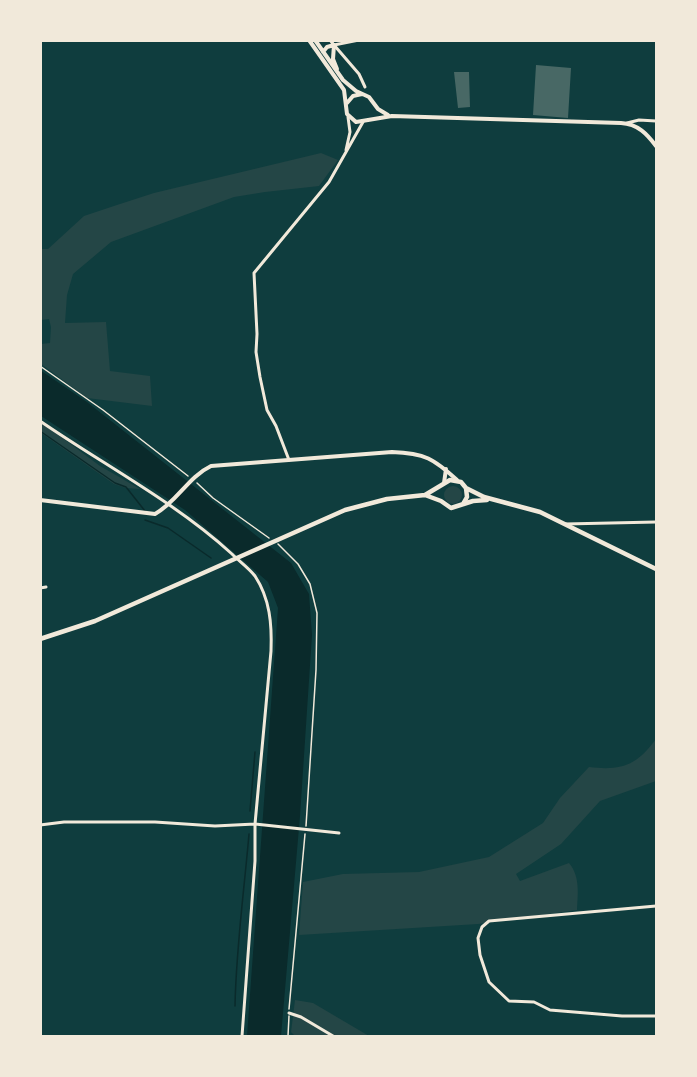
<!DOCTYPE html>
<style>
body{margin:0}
#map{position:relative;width:697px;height:1077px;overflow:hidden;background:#0f3d3e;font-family:"PT Sans",sans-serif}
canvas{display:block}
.frame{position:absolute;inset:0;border:42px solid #f1e9da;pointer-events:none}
</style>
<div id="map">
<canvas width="697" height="1077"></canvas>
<div class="frame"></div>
</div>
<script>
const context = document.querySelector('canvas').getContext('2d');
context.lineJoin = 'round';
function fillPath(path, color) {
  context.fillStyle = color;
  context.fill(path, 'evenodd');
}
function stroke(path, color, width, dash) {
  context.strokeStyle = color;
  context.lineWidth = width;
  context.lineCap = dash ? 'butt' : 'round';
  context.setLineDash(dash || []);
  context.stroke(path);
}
const green = new Path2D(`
 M321,153L338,160L319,186L265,192L234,197L111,242L73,274L67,295L65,323L106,322L110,371L150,376L152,406L87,398L41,364V344L50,343L51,327L49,319L41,320V252L42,249H48L84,216L120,204L154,193Z
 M41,422L100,466L140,489L126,488L114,484L41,433Z
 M444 495a9 9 0 1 1 18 0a9 9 0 1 1-18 0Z
 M656,739V781L600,801L561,844L516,874L520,881L569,863C580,876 578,893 577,910L478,924L299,935L303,882L343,874L419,872L489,857L543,823L560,798L589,767C622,771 637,765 656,739Z
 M295,1000L313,1003L369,1036H295L291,1032Z`);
const water = new Path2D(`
 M40,370L87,402L291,563L309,594L312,635L300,816L281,1036H247L278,608L268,582L185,510L41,416Z`);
const stream = new Path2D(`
 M40,431L115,483L126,487L145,511
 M145,520L168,528L211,558
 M250,811L255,752
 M235,1006C236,949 244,892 249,834`);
const building = new Path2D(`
 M536,65L571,68L568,118L533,115Z
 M454,72H469L470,107L458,108Z`);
const path = new Path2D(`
 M40,366L103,410L188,476
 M197,483L213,498L269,538
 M278,544L298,564L310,584L317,613L316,670L306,826
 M289,1009L305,834
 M288,1036L289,1016`);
const minor = new Path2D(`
 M330,40L334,45
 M359,40L334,45L359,74L365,87
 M627,123L639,120L656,121
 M346,150L350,132L348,117
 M40,421C104,465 175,502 232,554C239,561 249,568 255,576C270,599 272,624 271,651L255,824V861L242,1036
 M289,460L276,426L267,410L260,377L256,352L257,334L254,273L329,182L363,122
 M565,524L656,522
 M40,588L46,587
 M40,825L64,822H155L215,826L255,824L339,833
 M656,906L489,921L482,927L478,938L480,955L489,982L509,1001L534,1002L550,1010L622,1016H656
 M289,1013L301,1017L333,1036`);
const tertiary = new Path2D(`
 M444,483L446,469
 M40,500L155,514C177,502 188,477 211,466L392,452C425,453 434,459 457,480`);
const secondary = new Path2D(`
 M309,40L344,90L347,114L356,122L392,116L621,123C638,124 647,134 656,146
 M315,40L343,80L356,91L369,97L378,109L388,115
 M334,45L333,59L337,69
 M323,52L327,47L334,45
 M347,103L353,96L362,94`);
const trunk = new Path2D(`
 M425,495L441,501L451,508L473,501L487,500
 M463,504L467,497L466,488
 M40,639L95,621L345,510L387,499L425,495L450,480L461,482L466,488L484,497L540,512L656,569`);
fillPath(green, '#244646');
fillPath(water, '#0a2a2b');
stroke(stream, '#0a2a2b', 1.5);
fillPath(building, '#486865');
stroke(path, '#f1e9da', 1.5);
stroke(minor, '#f1e9da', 3);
stroke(tertiary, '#f1e9da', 4);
stroke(secondary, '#f1e9da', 4);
stroke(trunk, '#f1e9da', 4.5);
</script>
